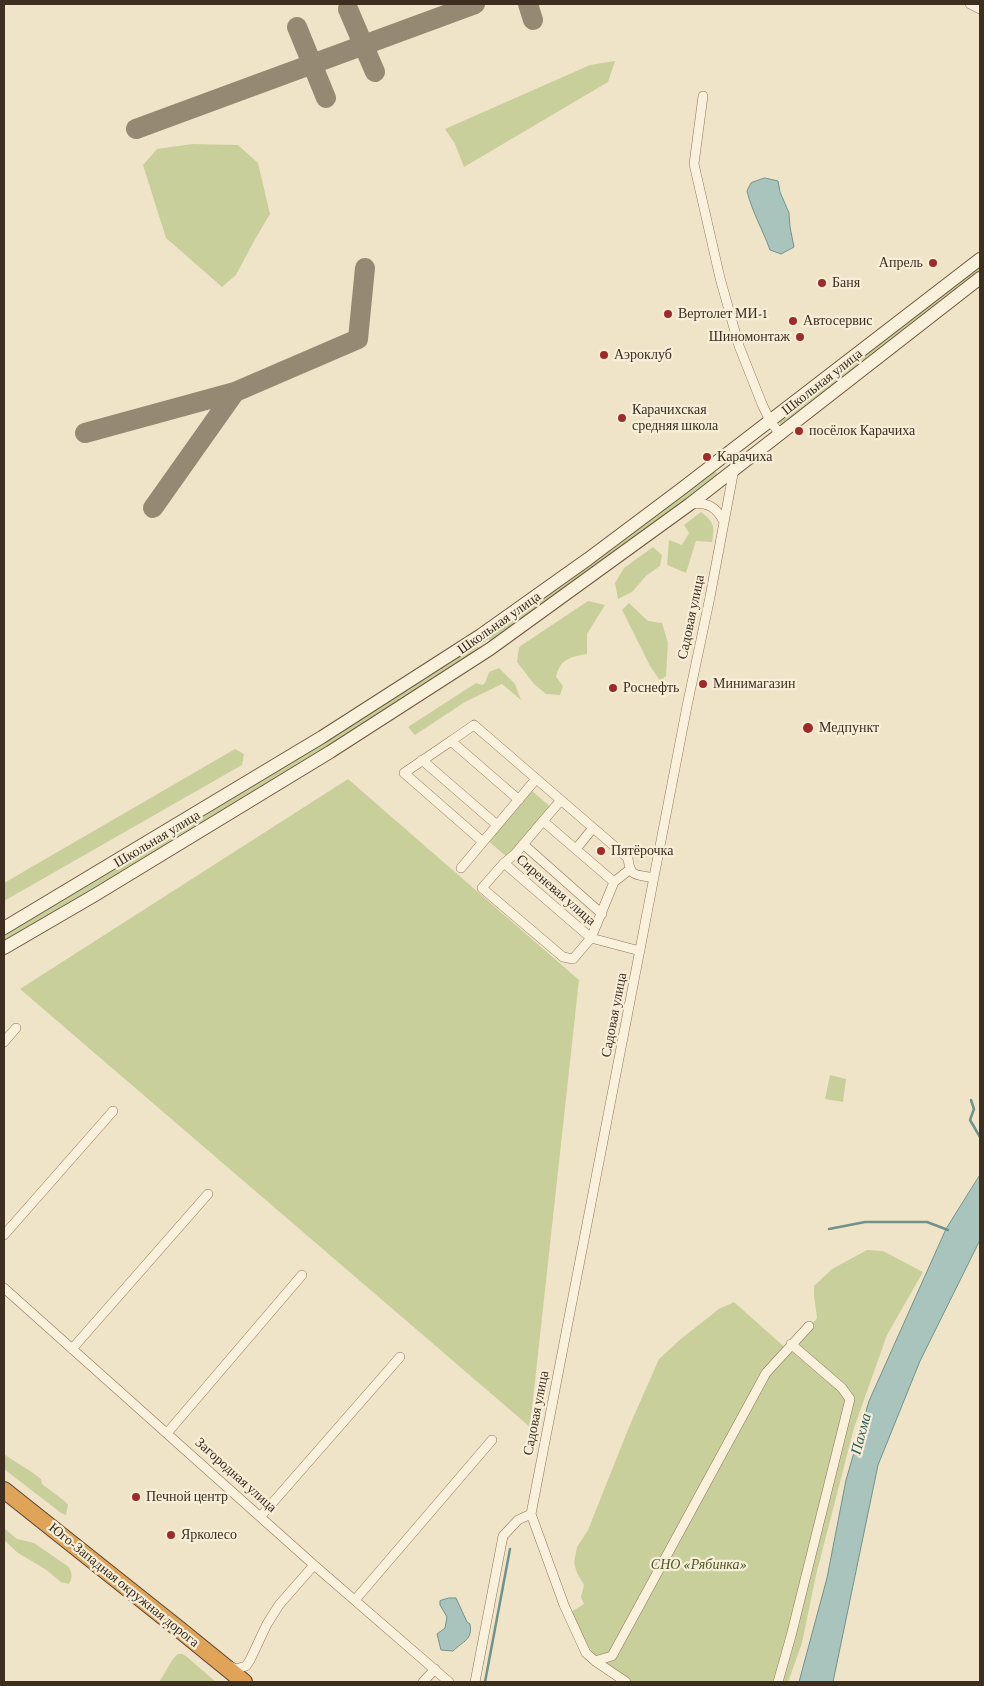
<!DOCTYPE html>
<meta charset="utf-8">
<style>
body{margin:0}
#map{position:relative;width:984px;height:1686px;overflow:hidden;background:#f0e4c8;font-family:"Crimson Pro",serif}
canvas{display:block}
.frame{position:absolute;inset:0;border:5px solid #3d2e20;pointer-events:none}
</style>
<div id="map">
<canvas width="984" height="1686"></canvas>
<div class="frame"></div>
</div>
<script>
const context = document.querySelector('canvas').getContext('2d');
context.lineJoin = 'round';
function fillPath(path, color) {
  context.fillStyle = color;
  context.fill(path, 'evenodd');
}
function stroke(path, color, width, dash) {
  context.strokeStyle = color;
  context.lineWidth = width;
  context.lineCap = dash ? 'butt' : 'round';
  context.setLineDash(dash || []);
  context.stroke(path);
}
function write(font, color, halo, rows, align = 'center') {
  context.font = font + ' "Crimson Pro",serif';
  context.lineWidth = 4.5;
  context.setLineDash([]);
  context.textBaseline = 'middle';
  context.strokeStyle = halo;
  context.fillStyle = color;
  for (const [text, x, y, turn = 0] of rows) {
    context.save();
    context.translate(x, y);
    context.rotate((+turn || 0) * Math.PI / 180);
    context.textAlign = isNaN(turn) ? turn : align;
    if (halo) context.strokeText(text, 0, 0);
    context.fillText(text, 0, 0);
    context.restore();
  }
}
const green = new Path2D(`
 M615,61L608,82L464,167L455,144L445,129L590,65Z
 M192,144L238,145L258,163L270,214L254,241L236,275L222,287L166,238L143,165L157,149Z
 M980,266V272L781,426L779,422Z
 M714,471L717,473L718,476L595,567L492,641L489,640V636Z
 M701,512C714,522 715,526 712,542L696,541L686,573L667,565L669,540L682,545L689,533L684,525Z
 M653,547L662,555L660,566L646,576L632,592L618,599L615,583L624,568Z
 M588,601L605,605L587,634V654C570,657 560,659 556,677L563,686L560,695L546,694L534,684L517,662L519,647Z
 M629,603L648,621L662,623L668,643L666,676L660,681L650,666L622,610Z
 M475,647H479L478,650C323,752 163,847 4,941V935C163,841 321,747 475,647Z
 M499,668L515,684L521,700L502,684L465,702L415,735L408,727L476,683L482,685L485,683L489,672Z
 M235,749L244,754L242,765L4,901V883Z
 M348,779L579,980L530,1427L20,989Z
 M531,790L553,809L507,857L487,840Z
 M830,1075L846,1079L843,1102L825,1099Z
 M867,1250L883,1251L923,1272L887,1335L854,1428L816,1575L802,1643L788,1682H621L597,1659L568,1614L584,1604L581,1597L584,1585L577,1573L574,1563L577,1547L588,1530L629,1427L659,1359L682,1338L719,1309L734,1302L789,1351L817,1318L814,1296V1286L832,1269Z
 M4,1454C16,1463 29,1469 41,1479L42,1484C48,1489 65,1500 68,1505L66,1515L61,1513L4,1469Z
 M4,1528L17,1539L34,1543L69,1567C72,1574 73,1577 69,1584L61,1582L45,1569L18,1553L4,1540Z
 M178,1654H182L186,1656L216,1682H159C165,1674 171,1659 178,1654Z`);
const water = new Path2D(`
 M765,178L778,181L780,192L789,213L790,227L794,247L781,254L770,250C763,230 752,212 747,191L751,183Z
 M980,1175V1240L920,1361L878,1465L833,1682H799L827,1578L846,1480L869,1401L946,1229Z
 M449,1598H456L467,1622L470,1624C473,1640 463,1641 453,1651L441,1650L437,1634L445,1628L447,1617L440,1605V1601Z`);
const stream = new Path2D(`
 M971,1100L974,1109L970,1120L980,1137
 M829,1229L865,1222H927L948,1230
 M485,1682L510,1549`);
const taxiway = new Path2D(`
 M528,4L533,20
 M348,9L375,72
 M297,27L326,98
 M136,129L475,4
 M85,433L235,392L358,339L365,268
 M153,508L235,392`);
const street = new Path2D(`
 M970,4L980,9
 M703,96L694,164L720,278L739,346L762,404L770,421L780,434
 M734,469L710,597L687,706L531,1514L564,1605L586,1653L595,1661L612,1656L766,1373L809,1326
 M690,504C707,502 716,506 724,522
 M451,741L474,725L628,858C630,878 636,874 654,878
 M422,760L497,825
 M543,821L614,882L591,938L573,959L563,957L482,888L504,863L515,854Z
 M543,821L561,800
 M483,842L404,773L451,741L519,800
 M523,844L602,914
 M576,849L593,828
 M504,863L591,938L640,951
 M461,868L536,779
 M614,882L629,870
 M4,1042L16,1028
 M4,1235L113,1111
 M4,1288L314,1565L449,1682
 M72,1349L208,1194
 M168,1432L302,1275
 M261,1516L400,1357
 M355,1600L492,1440
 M595,1661L626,1682
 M228,1665L236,1669L246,1666L250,1660L267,1624L279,1605L314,1565
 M423,1682L435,1669
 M475,1682L503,1536L518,1520L531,1514
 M778,1682L791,1636L850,1399L842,1388L791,1344`);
const secondary = new Path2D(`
 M4,928L322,737L481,635L588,559L680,490L980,259
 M4,948L95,895L330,752L490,649L690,504L980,278`);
const highway = new Path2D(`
 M4,1490L180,1630L244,1682`);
const markers = [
 [933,263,5,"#9e2a2b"],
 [822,283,5,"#9e2a2b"],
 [668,314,5,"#9e2a2b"],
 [793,321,5,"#9e2a2b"],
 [800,337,5,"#9e2a2b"],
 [604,355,5,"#9e2a2b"],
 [622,418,5,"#9e2a2b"],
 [799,431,5,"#9e2a2b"],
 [707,457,5,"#9e2a2b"],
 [703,684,5,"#9e2a2b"],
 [613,688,5,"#9e2a2b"],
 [808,728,6,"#9e2a2b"],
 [601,851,5,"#9e2a2b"],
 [136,1497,5,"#9e2a2b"],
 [171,1535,5,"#9e2a2b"]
];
const poiNames = [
 ["Апрель",923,263,"right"],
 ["Баня",832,283],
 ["Вертолет МИ-1",678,314],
 ["Автосервис",803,321],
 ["Шиномонтаж",790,337,"right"],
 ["Аэроклуб",614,355],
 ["Карачихская",632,410],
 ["средняя школа",632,426],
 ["посёлок Карачиха",809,431],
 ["Карачиха",717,457],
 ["Минимагазин",713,684],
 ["Роснефть",623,688],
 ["Медпункт",819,728],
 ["Пятёрочка",611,851],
 ["Печной центр",146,1497],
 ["Ярколесо",181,1535]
];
const streetNames = [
 ["Школьная улица",822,382,-38],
 ["Садовая улица",691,617,-78],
 ["Школьная улица",499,623,-35],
 ["Школьная улица",157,839,-31],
 ["Сиреневая улица",556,890,41],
 ["Садовая улица",614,1015,-79],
 ["Садовая улица",536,1413,-79],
 ["Загородная улица",236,1475,42],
 ["Юго-Западная окружная дорога",124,1585,39]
];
const parkNames = [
 ["СНО «Рябинка»",699,1565]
];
const waterNames = [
 ["Пахма",861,1434,-75]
];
fillPath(green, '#c9cf9b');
fillPath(water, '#a9c4bc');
stroke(water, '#6f938a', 1);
stroke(stream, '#6f938a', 2.5);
stroke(taxiway, '#968974', 20);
stroke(street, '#8d765c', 10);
stroke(secondary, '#6f573f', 14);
stroke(highway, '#5b4430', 18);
stroke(street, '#faf1dc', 9);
stroke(secondary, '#faf1dc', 12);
stroke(highway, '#e0a458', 16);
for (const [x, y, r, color] of markers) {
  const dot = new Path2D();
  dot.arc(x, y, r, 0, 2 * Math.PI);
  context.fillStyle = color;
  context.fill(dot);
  stroke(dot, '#f7eed8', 2);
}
write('14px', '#3d2e20', '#f7eed8', poiNames, 'left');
write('14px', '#3d2e20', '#f7eed8', streetNames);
write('italic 14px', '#4d5a26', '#f7eed8', parkNames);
write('italic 15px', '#2f5d5a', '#f7eed8', waterNames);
</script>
